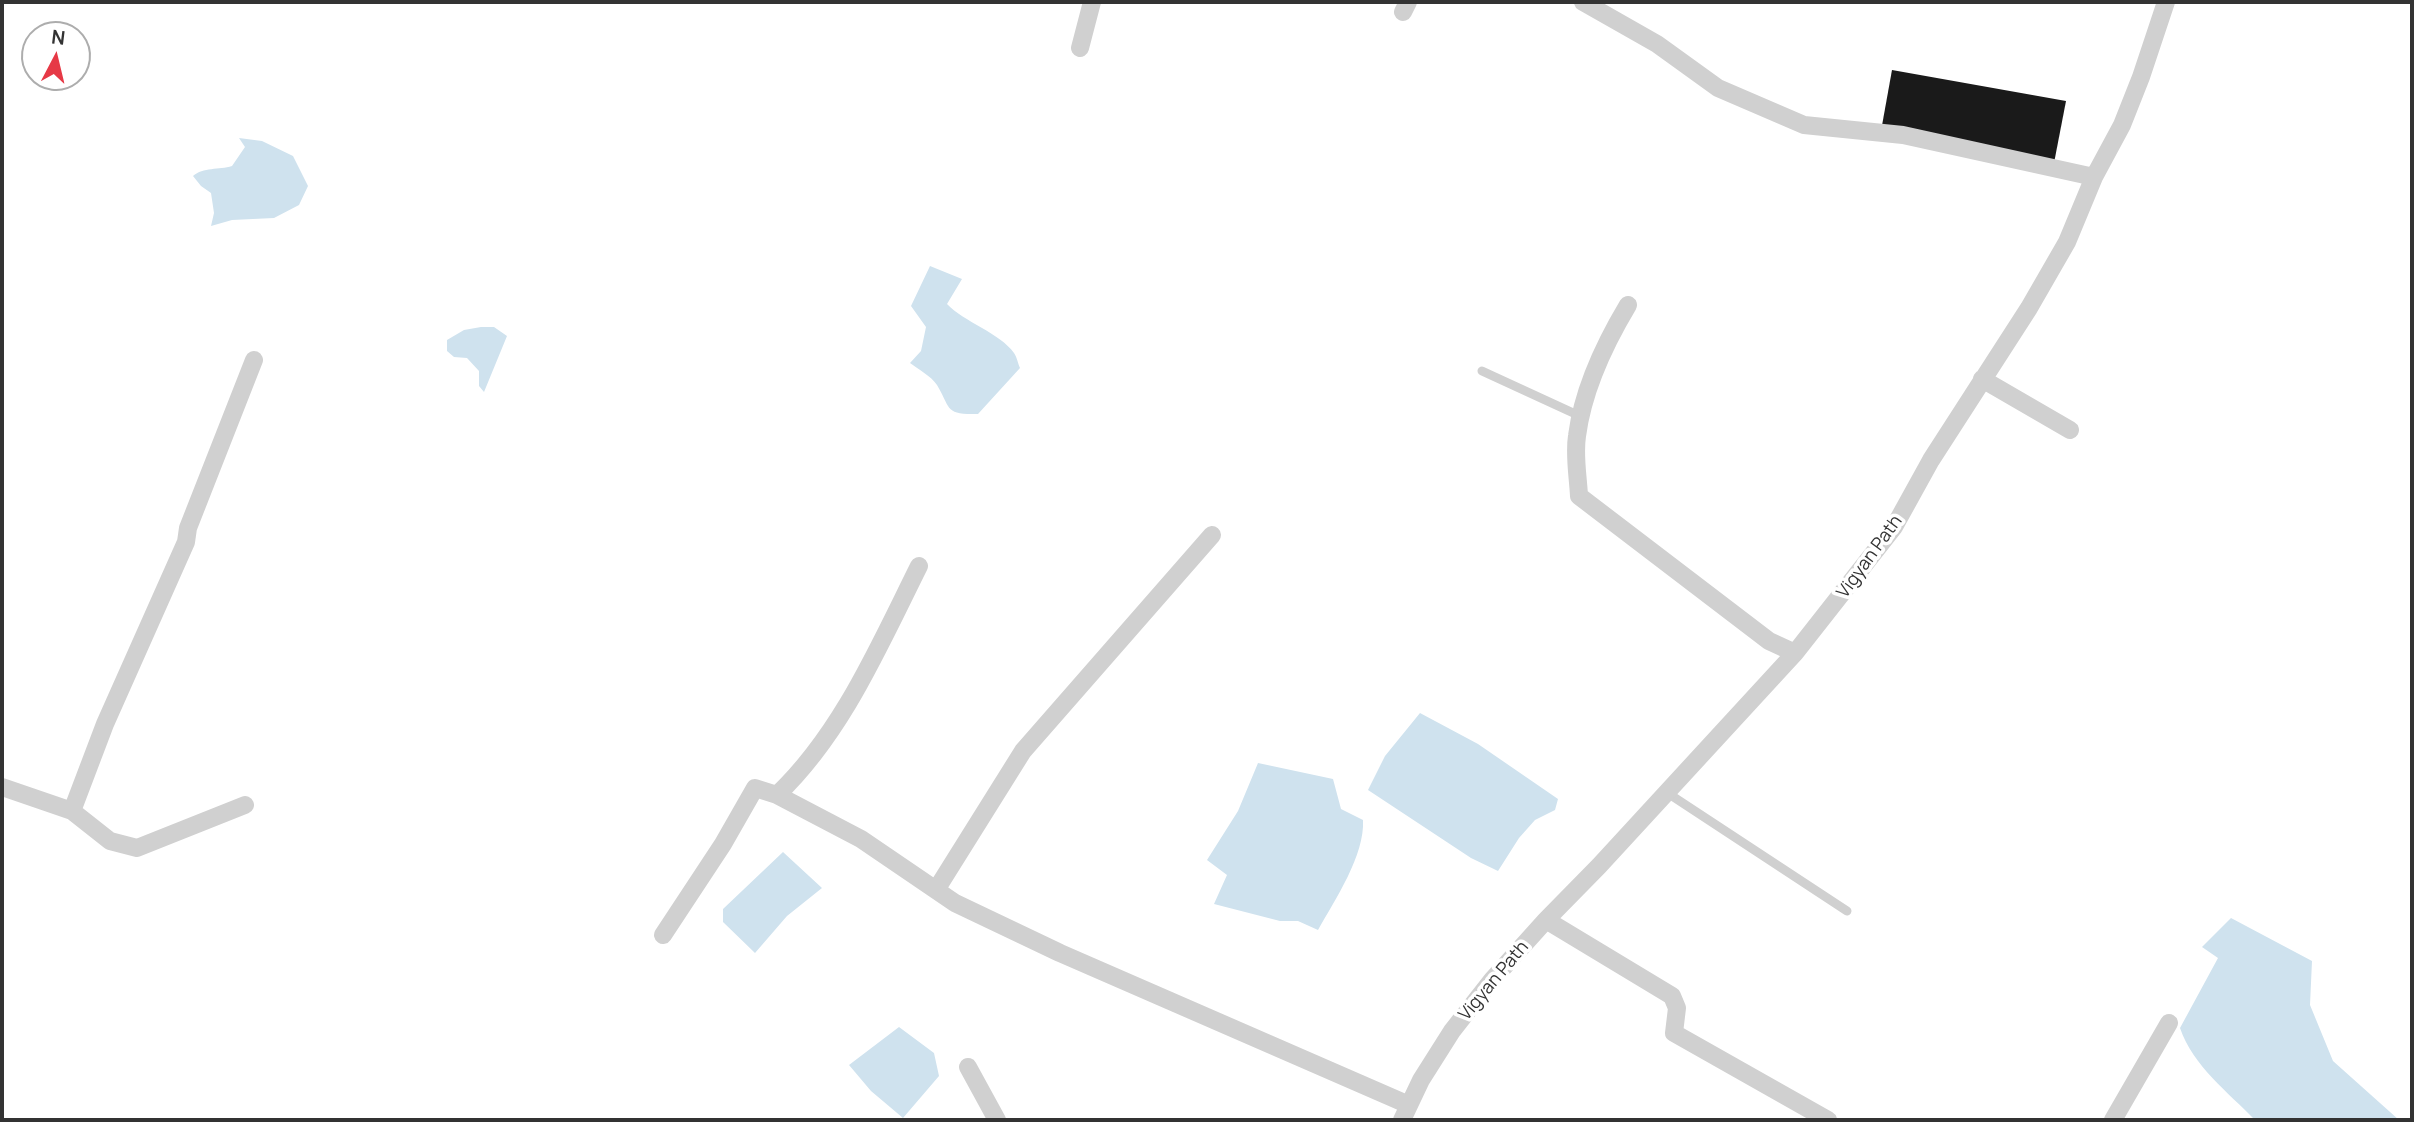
<!DOCTYPE html>
<style>
body{margin:0}
#map{position:relative;width:2414px;height:1122px;overflow:hidden;background:#fff;font-family:Manrope,sans-serif}
canvas{display:block}
.frame{position:absolute;inset:0;border:4px solid #333;pointer-events:none}
.north{position:absolute;left:21px;top:21px;width:70px;height:70px;box-sizing:border-box;background:#fff;border:2px solid #adadad;border-radius:50%;rotate:7deg;font-size:19px;font-weight:700;line-height:28px;text-align:center;color:#333}
.north::after{content:'';display:block;margin:auto;width:24px;height:32px;background:#e63946;clip-path:polygon(50% 0,100% 100%,50% 72%,0 100%)}
</style>
<div id="map">
<canvas width="2414" height="1122"></canvas>
<div class="frame"></div>
<div class="north">N</div>
</div>
<script>
const context = document.querySelector('canvas').getContext('2d');
context.lineJoin = 'round';
function fillPath(path, color) {
  context.fillStyle = color;
  context.fill(path, 'evenodd');
}
function stroke(path, color, width, dash) {
  context.strokeStyle = color;
  context.lineWidth = width;
  context.lineCap = dash ? 'butt' : 'round';
  context.setLineDash(dash || []);
  context.stroke(path);
}
function write(font, color, halo, rows, align = 'center') {
  context.font = font + ' Manrope,sans-serif';
  context.lineWidth = 7;
  context.setLineDash([]);
  context.textBaseline = 'middle';
  context.strokeStyle = halo;
  context.fillStyle = color;
  for (const [text, x, y, turn = 0] of rows) {
    context.save();
    context.translate(x, y);
    context.rotate((+turn || 0) * Math.PI / 180);
    context.textAlign = isNaN(turn) ? turn : align;
    if (halo) context.strokeText(text, 0, 0);
    context.fillText(text, 0, 0);
    context.restore();
  }
}
const water = new Path2D(`
 M239,138L262,141L293,156L308,186L299,205L274,218L232,220L211,226L214,213L211,193L201,186L193,176C203,167 219,170 232,166L245,147Z
 M930,266L962,279L947,304C964,322 1000,333 1014,353C1017,357 1018,364 1020,368L978,414C944,415 951,408 937,385C931,376 918,369 910,363L921,351L926,327L911,306Z
 M481,327H494L507,336L484,392L479,386V371L467,358L454,357L447,351V340L464,330Z
 M1420,713L1478,744L1558,799L1555,810L1535,820L1519,838L1498,871L1471,858L1368,790L1385,756Z
 M1258,763L1333,779L1341,809L1363,820C1365,855 1335,900 1318,930L1298,921H1280L1214,904L1227,875L1207,860L1238,811Z
 M783,852L822,888L787,916L755,953L723,922V909Z
 M2231,918L2312,961L2310,1005L2333,1061L2399,1120H2255C2228,1092 2193,1066 2180,1028L2218,958L2202,947Z
 M899,1027L934,1053L939,1076L903,1118L871,1091L849,1065Z`);
const building = new Path2D(`
 M1892,70L2066,101L2054,163L1881,131Z`);
const lane = new Path2D(`
 M1482,371L1582,417
 M1666,792L1847,911`);
const street = new Path2D(`
 M1583,2L1657,44L1718,88L1804,125L1903,135L2094,177
 M1403,12L1408,2
 M1080,48L1092,2
 M1628,305C1604,345 1583,389 1577,436C1574,455 1578,476 1579,496L1769,641L1795,653
 M1982,379L2070,430
 M2,787L72,811L110,841L137,848L245,805
 M777,795C842,733 879,646 919,566
 M72,811L105,724L186,542L188,528L254,360
 M936,890L1023,751L1212,535
 M1546,920L1672,996L1677,1008L1674,1033L1828,1120
 M663,935L723,844L755,788L777,795L861,839L955,903L1060,953L1409,1105
 M968,1067L997,1120
 M1402,1120L1421,1080L1452,1031L1492,980L1546,920L1599,866L1795,653L1894,527L1931,460L2029,308L2067,242L2094,177L2122,125L2141,77L2166,2
 M2113,1120L2169,1023`);
const streetNames = [
 ["Vigyan Path",1870,557,-54],
 ["Vigyan Path",1494,981,-50]
];
fillPath(water, '#cfe2ee');
fillPath(building, '#1a1a1a');
stroke(lane, '#d0d0d0', 9);
stroke(street, '#d0d0d0', 18);
write('18px', '#333', '#fff', streetNames);
</script>
